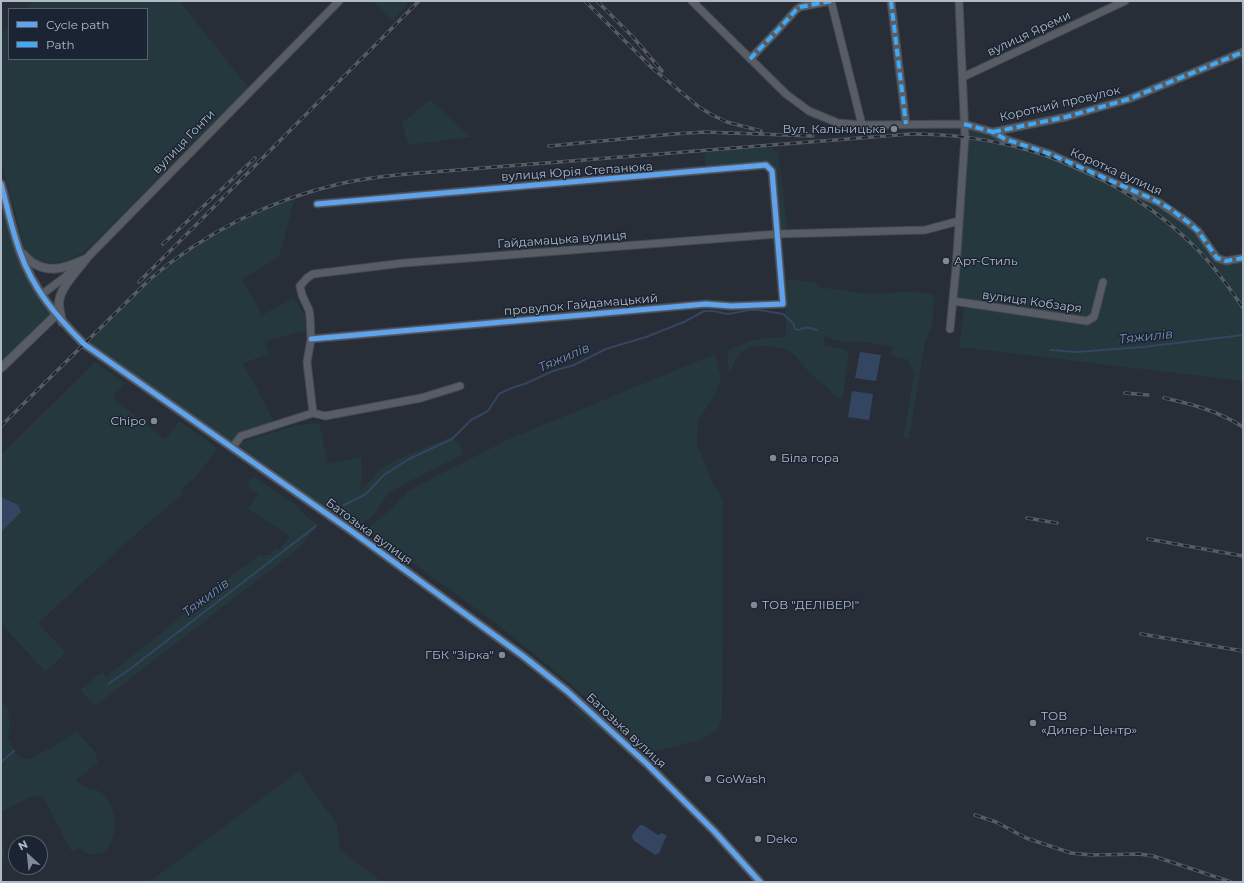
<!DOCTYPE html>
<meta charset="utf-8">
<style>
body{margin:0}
#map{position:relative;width:1244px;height:883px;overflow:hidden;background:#282e37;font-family:Montserrat,sans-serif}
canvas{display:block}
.frame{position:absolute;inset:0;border:2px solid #b1bac8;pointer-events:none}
.legend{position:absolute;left:8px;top:8px;width:140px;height:52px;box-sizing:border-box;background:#1b2432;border:1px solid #57606e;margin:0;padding:5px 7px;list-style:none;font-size:12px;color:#b1bac8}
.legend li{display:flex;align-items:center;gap:8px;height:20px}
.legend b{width:20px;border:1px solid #57606e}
.north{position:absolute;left:8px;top:835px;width:40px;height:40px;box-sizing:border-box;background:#1b2432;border:1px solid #57606e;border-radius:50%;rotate:333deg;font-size:11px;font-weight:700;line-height:16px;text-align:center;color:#b1bac8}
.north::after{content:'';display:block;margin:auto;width:14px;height:18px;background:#818995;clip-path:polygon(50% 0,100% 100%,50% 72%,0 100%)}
</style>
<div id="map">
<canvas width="1244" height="883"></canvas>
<div class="frame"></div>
<ul class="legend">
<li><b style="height:5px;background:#60a3ed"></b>Cycle path</li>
<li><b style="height:5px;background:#3fa9f5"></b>Path</li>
</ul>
<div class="north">N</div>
</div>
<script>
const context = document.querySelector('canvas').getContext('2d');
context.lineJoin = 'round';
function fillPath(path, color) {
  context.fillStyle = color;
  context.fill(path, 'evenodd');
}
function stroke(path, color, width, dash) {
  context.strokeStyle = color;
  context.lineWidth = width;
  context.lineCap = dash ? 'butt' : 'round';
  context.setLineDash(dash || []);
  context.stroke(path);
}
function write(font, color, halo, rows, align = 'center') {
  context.font = font + ' Montserrat,sans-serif';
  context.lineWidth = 3;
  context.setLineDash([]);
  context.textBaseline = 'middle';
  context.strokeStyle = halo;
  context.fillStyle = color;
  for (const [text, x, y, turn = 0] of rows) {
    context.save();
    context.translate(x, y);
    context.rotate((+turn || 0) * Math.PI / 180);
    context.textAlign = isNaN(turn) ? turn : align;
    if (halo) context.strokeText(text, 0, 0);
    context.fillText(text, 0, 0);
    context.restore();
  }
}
const green = new Path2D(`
 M34,1H179L248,87L93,244C80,256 62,266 43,262C39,261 33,258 29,256L24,246L1,160V35L9,26V59H147V9H26Z
 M372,1H409L393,21Z
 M430,100L471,137L408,145L402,123Z
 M964,124L1038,149L1179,215L1217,258H1243V381L959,347L965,303L954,295Z
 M770,147L778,153L788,232L783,230L780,227L774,171L766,164L706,169L704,151Z
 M1,184L20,252L56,315L1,368Z
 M295,197L279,257L242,279L262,315L294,298L305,315L306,330L265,341L269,354L243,363L276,425L241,436L232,448L84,344C115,312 146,278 183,253C217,229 256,211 295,197Z
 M790,279L815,283L818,287L870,294L902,292L927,293L933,295L934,298L932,324L925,344L909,439L903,438L914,375L909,360L891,355L892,346L858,341L848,343L832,339L825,336L823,346L840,348L847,351L849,354L842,399C836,398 833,393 828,388C820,382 812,375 805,368C800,362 796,356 790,352C782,346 766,345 757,346C742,348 734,360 730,373L727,361L729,350C747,340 764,337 785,337L786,329L784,281Z
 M715,354L721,379L712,400L699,419L697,434V447L705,463L712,482L720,494L723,502L722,716L718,730L702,739L648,753L567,681L502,628L367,529L391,509L408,491L507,440Z
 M95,362L125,383L114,396L115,400L165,439L180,421L218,449L194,478L182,489L183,494L148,523L38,623L66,653L45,672L1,623V455Z
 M319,423L328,464L361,457L362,474L360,491C369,486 373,475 381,469C401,456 429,446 451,437L460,445L463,454L389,492L373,516L358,525H349L239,445L241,442L298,425Z
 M253,476L297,506L307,517L318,525L299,548L95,706L80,690L102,672L106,677L244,566L245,567L260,555L262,557L266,555H271L275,548L279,550L290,536L248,509L258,494L246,486Z
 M1,701L8,709L10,726L8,738L14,751L21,758L30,759L59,743L76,731L95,752L98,762L76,780C85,791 93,786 103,794C117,805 119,839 105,851C101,854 96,854 90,855L79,848L72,852L43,797L37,795L32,796L1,812Z
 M575,707L598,727V731L572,708Z
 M299,771L337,824L340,850L382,882H149Z
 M1,833C3,843 7,856 1,865Z`);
const water = new Path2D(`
 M860,352L881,355L876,381L855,378Z
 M852,391L873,394L869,420L848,417Z
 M1,497L18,505L21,512L1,532Z
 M640,825H643L658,835L662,833L667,836C662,843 663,847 659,853L655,855L633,840L632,835Z`);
const stream = new Path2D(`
 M1051,350L1076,352L1143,347L1243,335
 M344,505L366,494L384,475L409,459L452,439L471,420L488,411L499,394L509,389L527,383L553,371L574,365L606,349L646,337L684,322L704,311H713L728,314L750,310H759L783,314L793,323L795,329L799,330C805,326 811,328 817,330
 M108,684L130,669L316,526
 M1,762L14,751`);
const minor = new Path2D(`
 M692,1L786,94L809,111L838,123L862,125L964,124L993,132L1005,139L1050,154L1160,203L1189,223L1198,231L1217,258L1226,261L1243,258
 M831,1L862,125
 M891,1L906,124
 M750,59L776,32L796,10L800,7L831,1
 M963,77L1125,1
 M993,132L1066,117L1129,99L1243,52
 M41,295L65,277L86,259L339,1
 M953,301L1087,321L1094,317L1103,282
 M950,329L956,268L965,136L959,1
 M311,339L706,304L731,306L783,304L772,171L766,165C616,179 466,191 317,204
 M313,413L307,362L311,339L310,316L309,310L302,295L300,286L307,278L313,274L404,263L778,234L925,230L959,221
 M232,448L241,436L313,413L325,416L421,398L460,386`);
const tertiary = new Path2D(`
 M1,184C7,206 12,230 20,252C33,289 56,316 84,344L350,530L523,656L567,691L646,763L714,831L760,882
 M23,254C26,257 30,262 35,264C52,274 70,266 86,259
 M62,322C61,316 59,309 59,303C59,289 77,271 85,260
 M1,368L56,315`);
const rail = new Path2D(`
 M585,1L651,67L699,107L712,115L727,122L761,131
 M597,1L633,37L662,71
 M549,146L674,134L704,132L813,136
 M163,244L255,158
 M139,282L419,1
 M1125,393L1148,395
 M1164,398C1192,404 1218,411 1243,427
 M1,426L150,279C204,233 270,200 339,184C365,178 392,175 420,173L910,134C1015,133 1121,173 1196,248C1214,266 1229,287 1243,308
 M1027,518L1057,523
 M1148,539L1243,556
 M1141,634L1243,651
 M975,815L996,822L1026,838L1071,853L1092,855L1139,854L1153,856L1231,882`);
const quiet = new Path2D(`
 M891,1L906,124
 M750,59L776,32L796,10L800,7L831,1
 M964,124L993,132L1005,139L1050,154L1150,198L1169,208L1189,223L1198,231L1217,258L1226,261L1243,258
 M993,132L1066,117L1129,99L1243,52`);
const cycleway = new Path2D(`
 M1,184C7,206 12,230 20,252C33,289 56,316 84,344L350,530L523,656L567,691L646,763L714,831L760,882
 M311,339L706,304L731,306L783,304L772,171L766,165C616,179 466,191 317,204`);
const markers = [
 [894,129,4,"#818995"],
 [946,261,4,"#818995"],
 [154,421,4,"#818995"],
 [773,458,4,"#818995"],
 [754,605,4,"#818995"],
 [502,655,4,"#818995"],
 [1033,723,4,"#818995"],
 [708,779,4,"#818995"],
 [758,839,4,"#818995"]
];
const streetNames = [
 ["вулиця Яреми",1029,34,-25],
 ["Короткий провулок",1060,104,-13],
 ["вулиця Гонти",184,142,-46],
 ["вулиця Юрія Степанюка",577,172,-4],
 ["Коротка вулиця",1116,172,24],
 ["Гайдамацька вулиця",562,240,-4],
 ["вулиця Кобзаря",1032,302,8],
 ["провулок Гайдамацький",581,305,-5],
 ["Батозька вулиця",369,532,36],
 ["Батозька вулиця",626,731,43]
];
const poiNames = [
 ["Вул. Кальницька",886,129,"right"],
 ["Арт-Стиль",954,261],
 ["Chipo",146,421,"right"],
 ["Біла гора",781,458],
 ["ТОВ \"ДЕЛІВЕРІ\"",762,605],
 ["ГБК \"Зірка\"",494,655,"right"],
 ["ТОВ",1041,716],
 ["«Дилер-Центр»",1041,730],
 ["GoWash",716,779],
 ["Deko",766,839]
];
const waterNames = [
 ["Тяжилів",1146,337,-6],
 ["Тяжилів",564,358,-23],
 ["Тяжилів",206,598,-37]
];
fillPath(green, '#25383d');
fillPath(water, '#344561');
stroke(stream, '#344561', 2);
stroke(minor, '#444950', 9);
stroke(tertiary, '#444950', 10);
stroke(minor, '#585d65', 7);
stroke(tertiary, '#585d65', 8);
stroke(rail, '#575b62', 3.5);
stroke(rail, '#1b2432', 2, [6]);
stroke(quiet, '#3fa9f5', 4, [8, 4]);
stroke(cycleway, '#60a3ed', 5);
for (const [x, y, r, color] of markers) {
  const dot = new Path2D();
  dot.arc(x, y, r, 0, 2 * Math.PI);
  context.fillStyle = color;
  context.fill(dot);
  stroke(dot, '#1b2432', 1.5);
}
write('12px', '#b1bac8', '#1b2432', streetNames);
write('12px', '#b1bac8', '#1b2432', poiNames, 'left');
write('italic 13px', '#788eb2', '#1b2432', waterNames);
</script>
